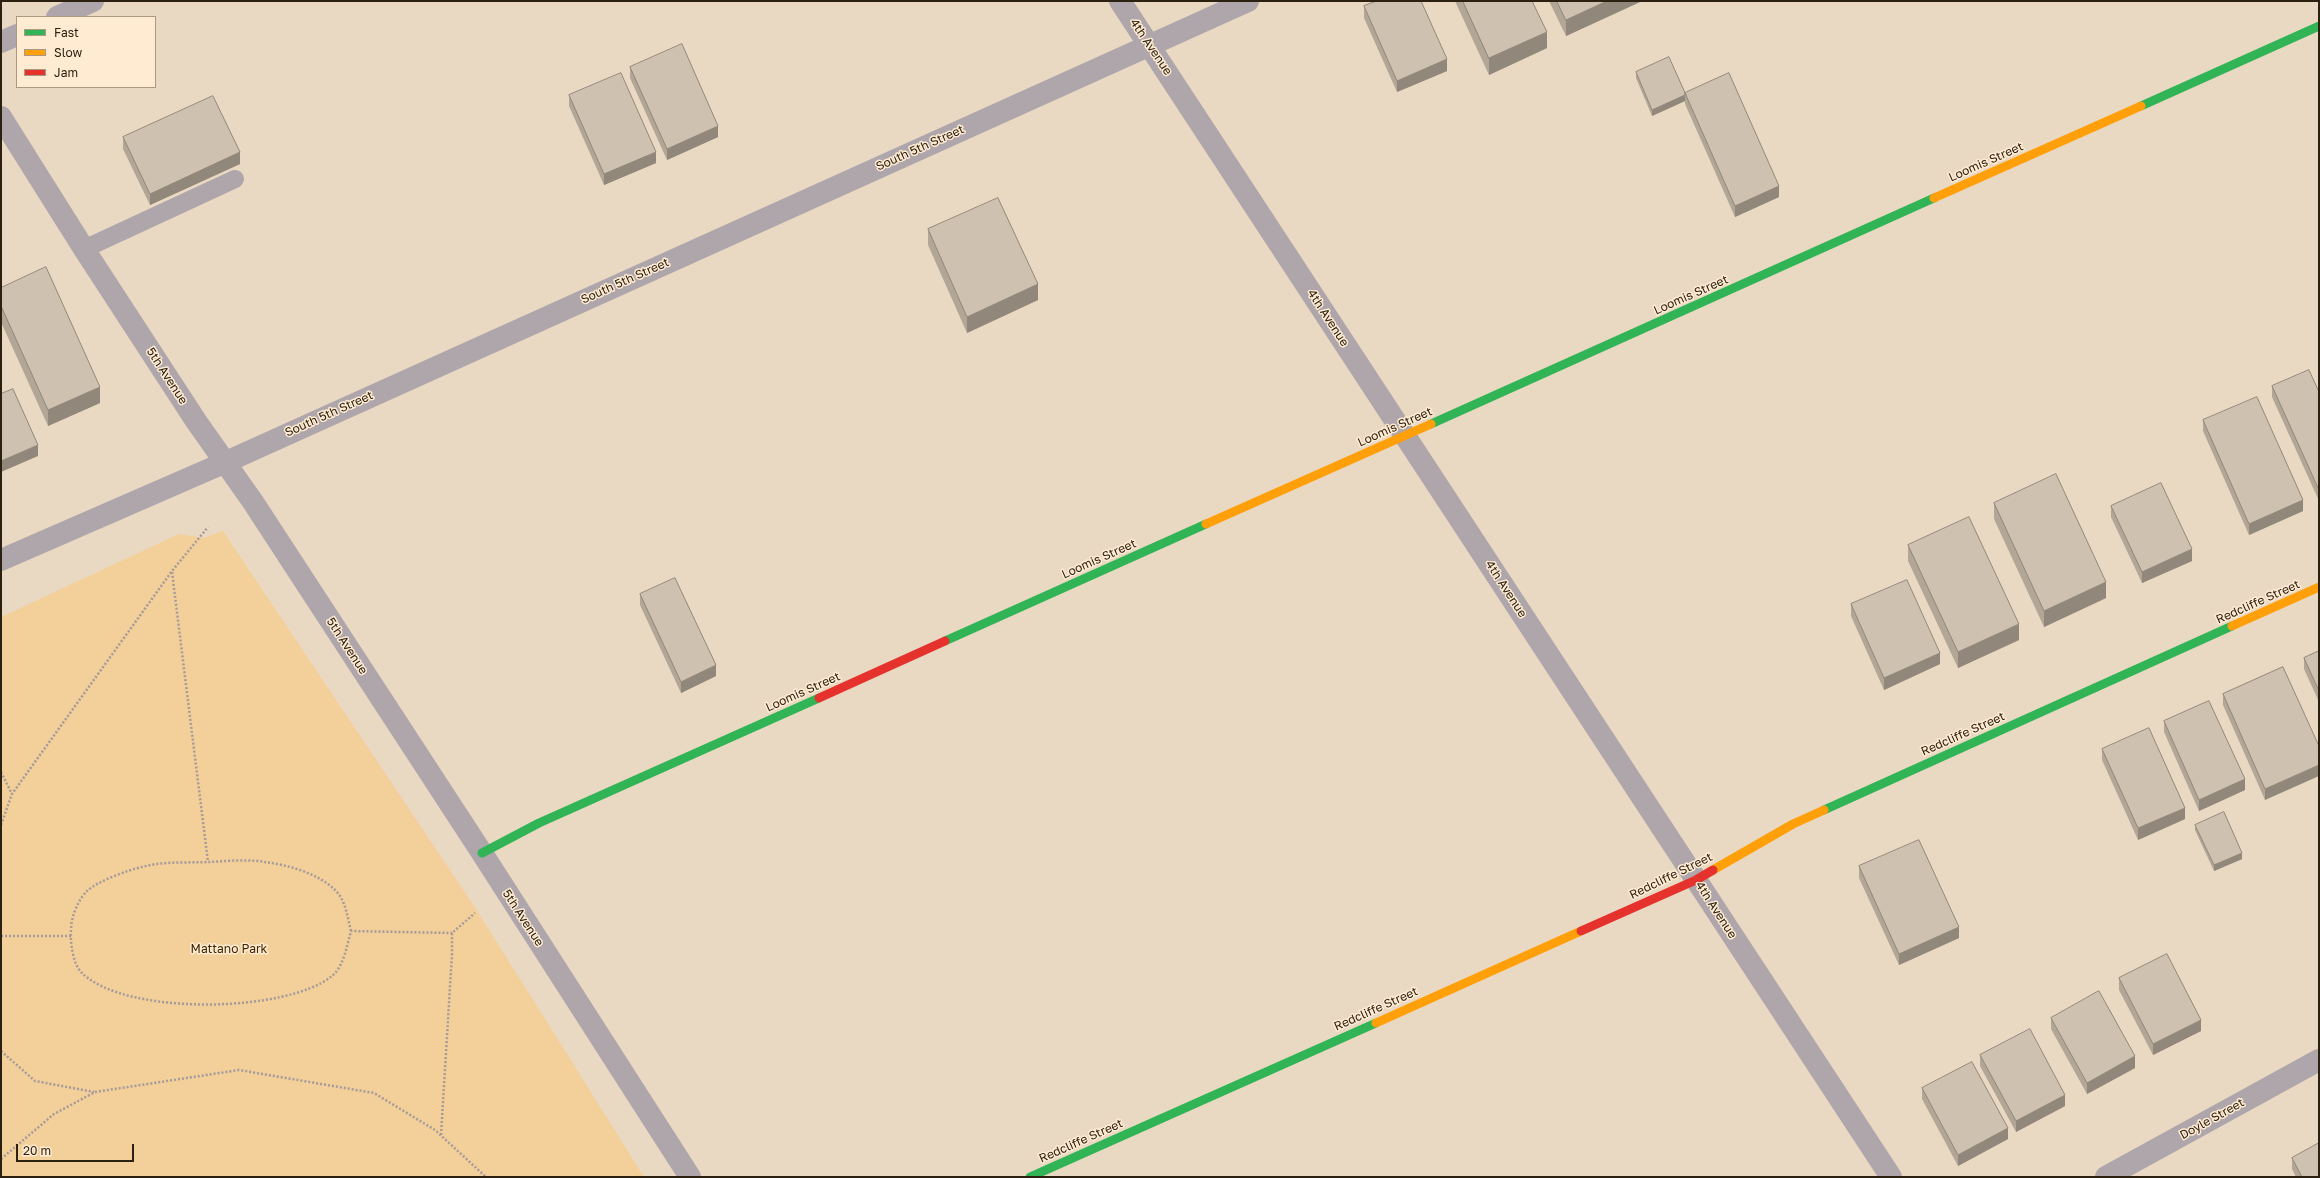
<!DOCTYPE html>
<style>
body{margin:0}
#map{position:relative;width:2320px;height:1178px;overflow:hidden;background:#ead9c2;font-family:"Golos Text",sans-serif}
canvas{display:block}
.frame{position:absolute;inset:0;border:2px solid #2c2010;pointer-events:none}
.legend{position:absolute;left:16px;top:16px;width:140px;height:72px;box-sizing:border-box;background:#feebd2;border:1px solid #aa9a84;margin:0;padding:5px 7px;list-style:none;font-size:12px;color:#2c2010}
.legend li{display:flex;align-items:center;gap:8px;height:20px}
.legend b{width:20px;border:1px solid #aa9a84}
.scale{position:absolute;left:16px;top:1144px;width:118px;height:18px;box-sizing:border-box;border:2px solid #2c2010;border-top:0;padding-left:5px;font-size:12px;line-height:14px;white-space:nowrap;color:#2c2010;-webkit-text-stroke:3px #feebd2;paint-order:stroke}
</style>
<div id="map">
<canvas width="2320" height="1178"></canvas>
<div class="frame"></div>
<ul class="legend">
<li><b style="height:5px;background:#30b455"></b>Fast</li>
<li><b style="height:5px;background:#ff9f0a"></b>Slow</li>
<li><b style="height:5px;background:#e5322d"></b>Jam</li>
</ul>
<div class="scale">20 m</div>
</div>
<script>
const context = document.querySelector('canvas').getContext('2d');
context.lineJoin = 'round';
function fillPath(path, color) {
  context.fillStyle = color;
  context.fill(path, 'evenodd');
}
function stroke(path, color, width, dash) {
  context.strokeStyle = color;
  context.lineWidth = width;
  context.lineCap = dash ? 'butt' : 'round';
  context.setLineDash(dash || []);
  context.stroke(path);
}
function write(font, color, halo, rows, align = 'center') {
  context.font = font + ' "Golos Text",sans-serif';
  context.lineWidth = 3;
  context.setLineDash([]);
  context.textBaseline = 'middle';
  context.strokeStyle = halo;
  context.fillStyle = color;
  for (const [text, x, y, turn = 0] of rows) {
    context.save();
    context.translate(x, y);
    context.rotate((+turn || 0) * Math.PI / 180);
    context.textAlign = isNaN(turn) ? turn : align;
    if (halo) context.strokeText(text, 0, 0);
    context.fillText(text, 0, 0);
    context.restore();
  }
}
const green = new Path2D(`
 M223,531L476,909L644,1177H1V617L179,534L203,538Z`);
const path = new Path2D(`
 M172,572L208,862
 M1,772L12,794
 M1,825L12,794L172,571L208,527
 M351,931C347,916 346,900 334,889C317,873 288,865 265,862C247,859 227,861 209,862C187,863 163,861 142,867C128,870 98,881 87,891C78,900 71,917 71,930C70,942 73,965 82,973C126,1016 286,1013 332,976C344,966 347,945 351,931L452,933
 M1,936H71
 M1,1051L35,1081L94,1092
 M441,1135L452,954V933L475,913
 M1,1159L54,1114L95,1092L239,1070L374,1093L435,1130L486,1177`);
const lane = new Path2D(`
 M84,249L235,179`);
const street = new Path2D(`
 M1120,1L1891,1177
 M57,17L93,1
 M1,42L17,35
 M1,117L84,249L196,421L253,502L482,853L690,1177
 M1,560L226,462L1248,1
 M2106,1177L2319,1060`);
const fast = new Path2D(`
 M2141,106L2319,26
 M1431,424L1934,198
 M945,641L1206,524
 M1824,810L2232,626
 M482,853L539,823L819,698
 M1030,1177L1376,1023`);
const slow = new Path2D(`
 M1934,198L2141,106
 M1206,524L1431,424
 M2232,626L2319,587
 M1713,870L1793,824L1824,810
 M1376,1023L1581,931`);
const jam = new Path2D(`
 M819,698L945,641
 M1581,931L1696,880L1713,870`);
const wall = new Path2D(`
 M1455,1H1532L1547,48L1489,75Z
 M1549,1H1640V2L1566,36Z
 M1364,6L1447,71L1397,92L1364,18Z
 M630,67L718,137L667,160L630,78Z
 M1636,72L1685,93L1779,197L1735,217L1685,104V101L1652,116L1636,78Z
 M569,95L656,163L604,185L569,106Z
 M123,137L240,164L150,205L123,149Z
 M928,229L1038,300L967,333L928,245Z
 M1,288L100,403L48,426L1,322Z
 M2272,386L2319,392V501L2272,397Z
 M2203,420L2303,511L2249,535L2203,431Z
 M1994,503L2106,598L2044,627L1994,519Z
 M2111,506L2192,561L2142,583L2111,517Z
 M1908,545L2019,640L1958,668L1908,561Z
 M640,594L716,676L681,693L640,605Z
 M1851,604L1940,664L1884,690L1851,616Z
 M2319,651V702L2304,669V658Z
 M2283,667L2265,800L2223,705V694Z
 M2164,721L2245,790L2199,811L2164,732Z
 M2102,749L2185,819L2138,840L2102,760Z
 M2195,825L2242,859L2214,871L2195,830Z
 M1859,866L1959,938L1899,965L1859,878Z
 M2119,978L2201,1031L2153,1055L2119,990Z
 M2051,1018L2135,1068L2087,1094L2051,1029Z
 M1980,1055L2065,1106L2016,1132L1980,1066Z
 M1922,1088L2008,1139L1958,1166L1922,1099Z
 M2292,1158L2319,1177H2296L2292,1169Z`);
const shadedWall = new Path2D(`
 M1607,1H1640V2L1566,36V20Z
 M1547,32V48L1489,75V58Z
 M1447,59V71L1397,92V81Z
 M1685,95V101L1652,116V110Z
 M718,126V137L667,160V149Z
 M240,152V164L150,205V194Z
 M656,152V163L604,185V174Z
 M1779,186V197L1735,217V206Z
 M1038,284V300L967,333V317Z
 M100,387V403L48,426V410Z
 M38,445V456L1,472V461Z
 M2303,500V511L2249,535V524Z
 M2192,549V561L2142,583V572Z
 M2106,582V598L2044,627V611Z
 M2019,624V640L1958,668V652Z
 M1940,653V664L1884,690V678Z
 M716,665V676L681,693V682Z
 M2319,765V776L2265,800V789Z
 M2245,779V790L2199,811V800Z
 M2185,808V819L2138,840V828Z
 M2242,853V859L2214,871V865Z
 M1959,927V938L1899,965V954Z
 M2201,1020V1031L2153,1055V1044Z
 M2135,1056V1068L2087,1094V1083Z
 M2065,1095V1106L2016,1132V1121Z
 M2008,1128V1139L1958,1166V1155Z`);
const building = new Path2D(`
 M1377,1H1421L1447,59L1397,81L1364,6Z
 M1463,1H1532L1547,32L1489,58Z
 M1557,1H1607L1566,20Z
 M682,44L718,126L667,149L630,67Z
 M1669,57L1686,95L1685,93V95L1652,110L1636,72Z
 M621,73L656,152L604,174L569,95Z
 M1729,73L1779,186L1735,206L1685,93Z
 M213,96L240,152L150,194L123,137Z
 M998,198L1038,284L967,317L928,229Z
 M46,267L100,387L48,410L1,306V288Z
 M2309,370L2319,392V490L2272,386Z
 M13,389L38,445L1,461V394Z
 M2257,397L2303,500L2249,524L2203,420Z
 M2056,474L2106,582L2044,611L1994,503Z
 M2161,483L2192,549L2142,572L2111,506Z
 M1969,517L2019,624L1958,652L1908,545Z
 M675,578L716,665L681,682L640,594Z
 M1907,580L1940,653L1884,678L1851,604Z
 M2319,651V691L2304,658Z
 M2283,667L2319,746V765L2265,789L2223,694Z
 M2209,701L2245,779L2199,800L2164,721Z
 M2149,728L2185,808L2138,828L2102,749Z
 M2224,812L2242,853L2214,865L2195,825Z
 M1919,840L1959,927L1899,954L1859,866Z
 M2167,954L2201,1020L2153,1044L2119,978Z
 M2099,991L2135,1056L2087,1083L2051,1018Z
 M2030,1029L2065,1095L2016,1121L1980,1055Z
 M1972,1062L2008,1128L1958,1155L1922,1088Z
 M2319,1143V1177H2302L2292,1158Z`);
const streetNames = [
 ["4th Avenue",1151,47,56],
 ["South 5th Street",920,148,-24],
 ["Loomis Street",1986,162,-24],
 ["South 5th Street",625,281,-24],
 ["Loomis Street",1691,295,-24],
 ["4th Avenue",1328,318,57],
 ["5th Avenue",167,376,57],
 ["South 5th Street",329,414,-24],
 ["Loomis Street",1395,427,-24],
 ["Loomis Street",1099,559,-24],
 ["4th Avenue",1506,589,57],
 ["Redcliffe Street",2258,602,-24],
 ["5th Avenue",347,646,57],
 ["Loomis Street",803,692,-24],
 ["Redcliffe Street",1963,734,-24],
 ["Redcliffe Street",1671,876,-26],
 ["4th Avenue",1716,910,57],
 ["5th Avenue",523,918,57],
 ["Redcliffe Street",1376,1009,-24],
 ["Doyle Street",2212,1119,-29],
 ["Redcliffe Street",1081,1141,-24]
];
const parkNames = [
 ["Mattano Park",229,949]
];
fillPath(green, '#f3cf9a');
stroke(path, '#a49b9a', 2.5, [2, 2]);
stroke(lane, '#afa6ac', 18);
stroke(street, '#afa6ac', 22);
stroke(fast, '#30b455', 9);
stroke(slow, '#ff9f0a', 9);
stroke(jam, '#e5322d', 9);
fillPath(wall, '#b2a696');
fillPath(shadedWall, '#91877a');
fillPath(building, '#cfc1af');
stroke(building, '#91877a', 1);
write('12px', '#2c2010', '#feebd2', streetNames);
write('12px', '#3c2500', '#feebd2', parkNames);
</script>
